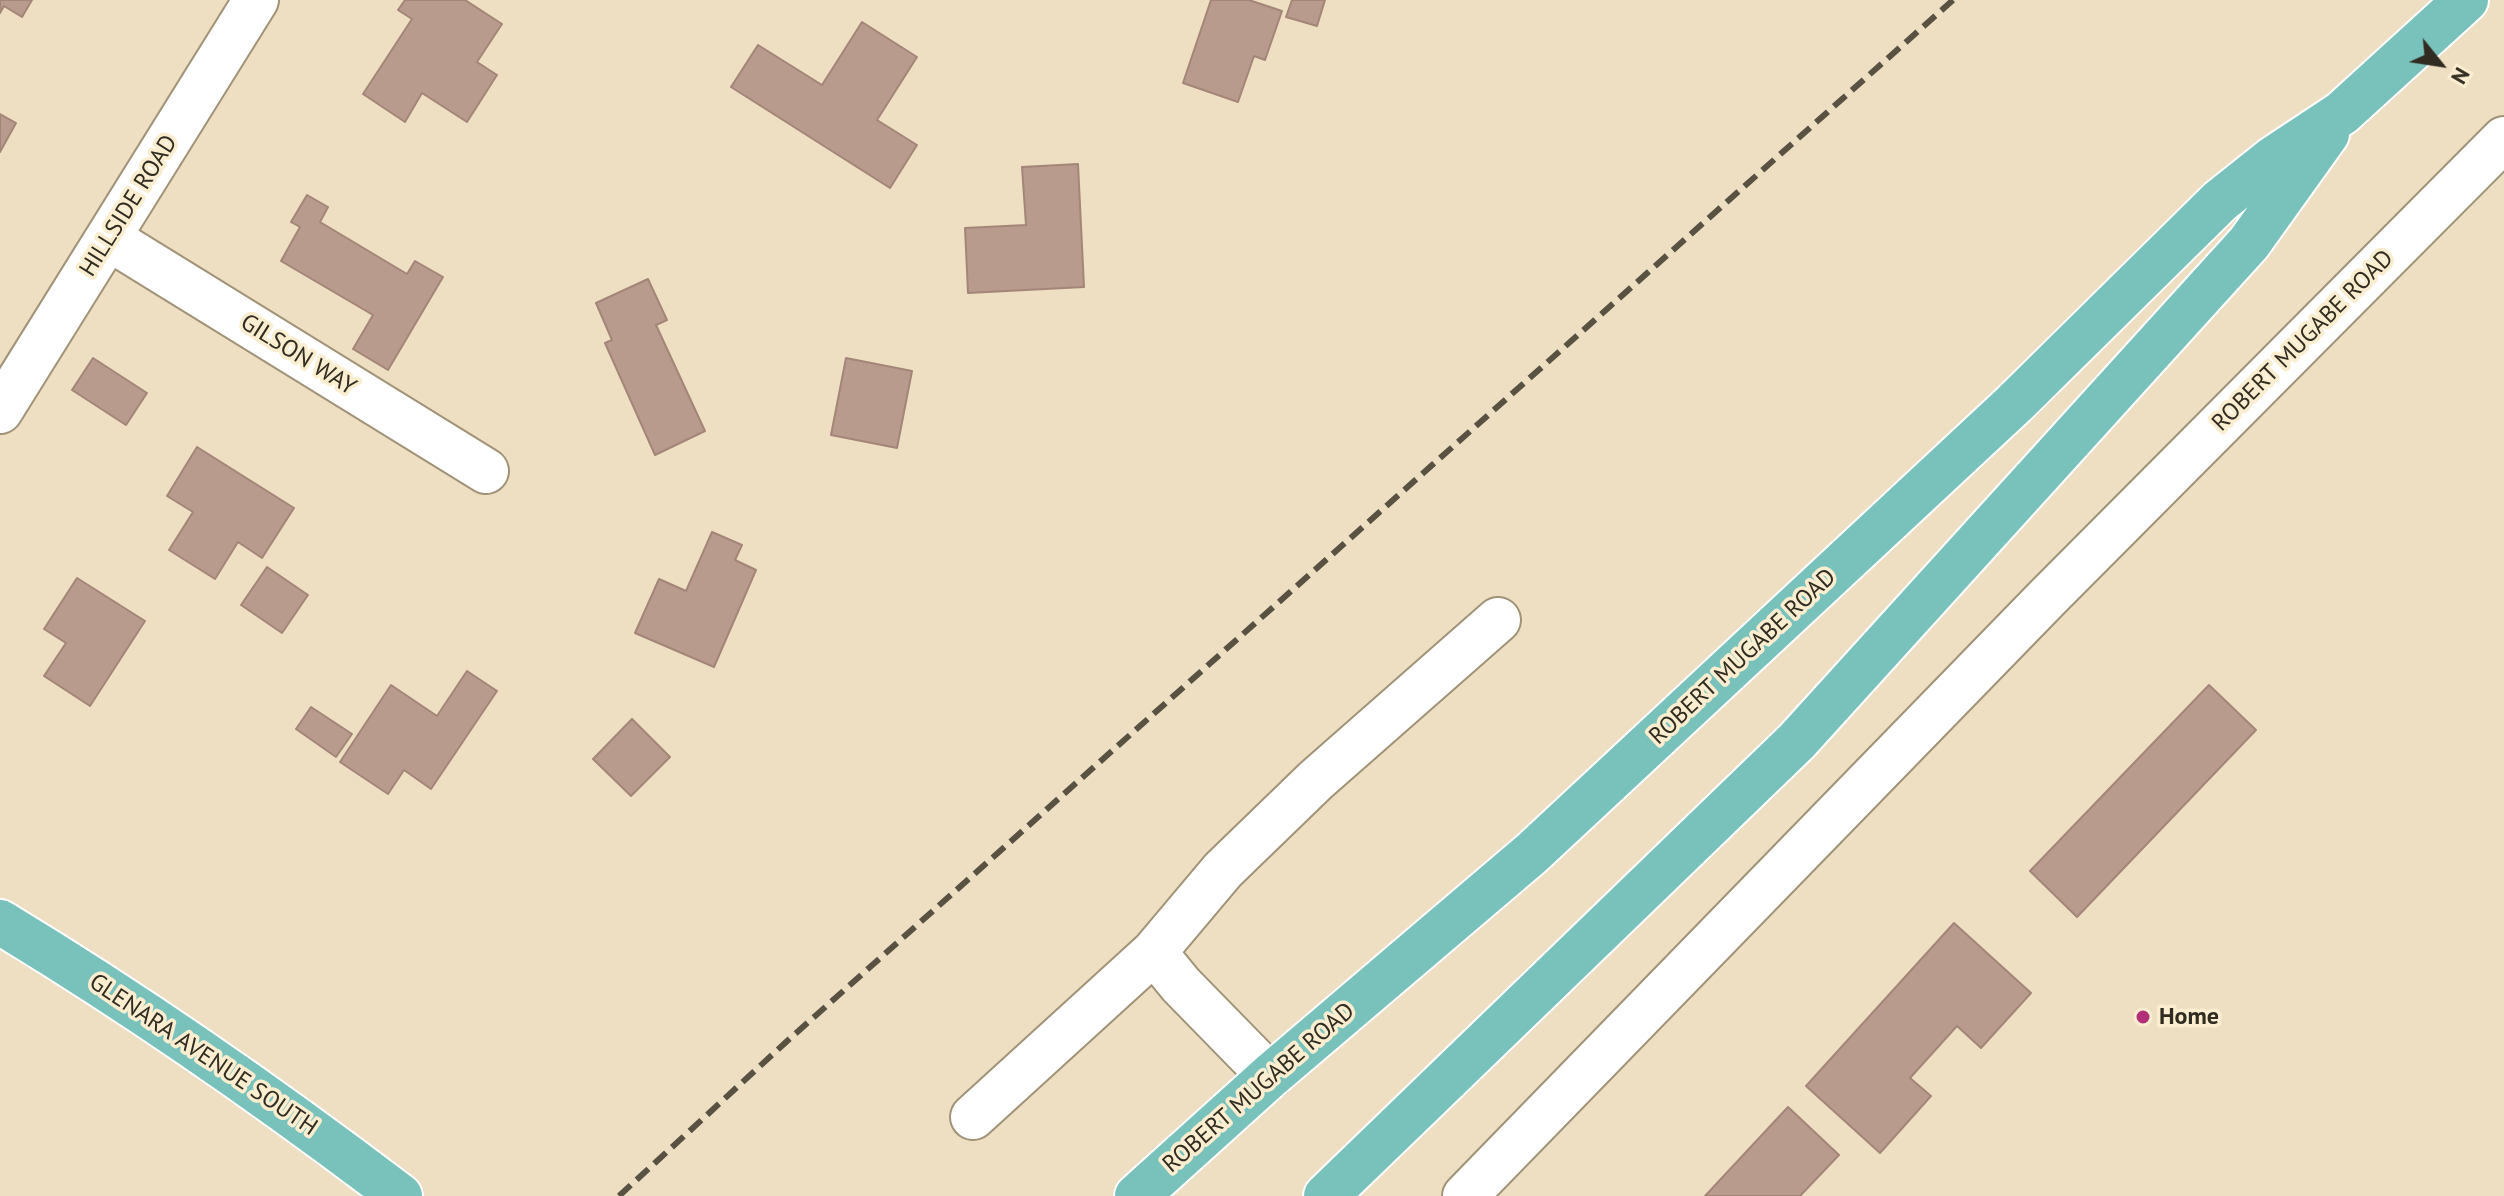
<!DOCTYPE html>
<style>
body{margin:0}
#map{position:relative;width:2504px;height:1196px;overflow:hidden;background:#eedfc2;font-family:"PT Sans",sans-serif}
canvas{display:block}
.north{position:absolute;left:2400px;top:24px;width:80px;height:80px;-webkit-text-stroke:6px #fbedcf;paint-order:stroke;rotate:120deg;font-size:22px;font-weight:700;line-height:32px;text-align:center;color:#312c21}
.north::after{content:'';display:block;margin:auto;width:28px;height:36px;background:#312c21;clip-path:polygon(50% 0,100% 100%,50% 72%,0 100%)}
</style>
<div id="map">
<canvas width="2504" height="1196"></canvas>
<div class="north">N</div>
</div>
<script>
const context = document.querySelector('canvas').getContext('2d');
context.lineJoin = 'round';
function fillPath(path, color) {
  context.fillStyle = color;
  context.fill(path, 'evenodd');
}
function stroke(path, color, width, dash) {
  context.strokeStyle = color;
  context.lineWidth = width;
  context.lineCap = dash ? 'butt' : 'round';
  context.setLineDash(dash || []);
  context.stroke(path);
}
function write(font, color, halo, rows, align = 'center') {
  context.font = font + ' "PT Sans",sans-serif';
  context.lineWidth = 7;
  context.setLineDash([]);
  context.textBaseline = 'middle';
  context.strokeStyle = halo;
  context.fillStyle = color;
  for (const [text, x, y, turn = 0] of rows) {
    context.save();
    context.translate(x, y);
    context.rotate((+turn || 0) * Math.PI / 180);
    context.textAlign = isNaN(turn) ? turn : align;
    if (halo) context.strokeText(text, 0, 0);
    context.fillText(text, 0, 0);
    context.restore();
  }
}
const building = new Path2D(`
 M0,0H32L22,17L4,6L0,13Z
 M405,0H465L502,24L477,62L497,75L467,122L422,93L405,122L363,94L412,19L398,10Z
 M1211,0H1249L1282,11L1265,60L1254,56L1238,102L1183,83Z
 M1292,0H1325L1317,26L1286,17Z
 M862,22L917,57L877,120L917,145L890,188L731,87L758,45L822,85Z
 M0,114L16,123L0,152Z
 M1078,164L1084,287L968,293L965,228L1026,225L1022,167Z
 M307,195L328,207L320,222L407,274L415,261L443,277L388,370L353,349L373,315L281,261L300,227L291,222Z
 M648,279L667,320L656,325L705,431L655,455L605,343L612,340L596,303Z
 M93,358L147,393L126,425L72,390Z
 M846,358L912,371L897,448L831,435Z
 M197,447L294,508L262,558L238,542L215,579L169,550L193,512L167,496Z
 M712,532L742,545L735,560L756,570L714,667L635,633L659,579L686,591Z
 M267,567L308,595L282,633L241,605Z
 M77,578L145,621L90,706L44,676L66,643L44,629Z
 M467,671L497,691L431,789L404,770L388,794L340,762L391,685L437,716Z
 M2209,685L2256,730L2077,917L2030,871Z
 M311,707L352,734L336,757L296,729Z
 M632,719L670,757L631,796L593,759Z
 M1954,923L2031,993L1981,1048L1957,1026L1910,1078L1931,1096L1880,1153L1806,1086Z
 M1788,1107L1839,1155L1800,1196H1705Z`);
const minor = new Path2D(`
 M110,239L486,471
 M0,411L256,0
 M1154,952L1223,870L1316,780L1498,620
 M973,1117L1154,952L1181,985L1270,1076
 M1465,1196L2046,599L2504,139`);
const major = new Path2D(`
 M0,922C139,1006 271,1098 400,1196
 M1137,1196L1270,1076L1532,853L2014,404L2220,201L2274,158L2342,113L2466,0
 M1326,1196L1797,741L2249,243L2327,134`);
const rail = new Path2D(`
 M619,1196L785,1043L1953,0`);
const markers = [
 [2143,1017,8,"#b2307a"]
];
const streetNames = [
 ["HILLSIDE ROAD",129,206,-58],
 ["ROBERT MUGABE ROAD",2303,341,-45],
 ["GILSON WAY",298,355,32],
 ["ROBERT MUGABE ROAD",1743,657,-43],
 ["GLENARA AVENUE SOUTH",203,1055,34],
 ["ROBERT MUGABE ROAD",1259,1088,-41]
];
const poiNames = [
 ["Home",2159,1017]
];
fillPath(building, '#b99b8d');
stroke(building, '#a38678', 2);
stroke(minor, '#a19378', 48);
stroke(major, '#fff', 48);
stroke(minor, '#fff', 44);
stroke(major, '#79c2bc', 44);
stroke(rail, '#595243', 6, [16, 8]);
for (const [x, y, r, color] of markers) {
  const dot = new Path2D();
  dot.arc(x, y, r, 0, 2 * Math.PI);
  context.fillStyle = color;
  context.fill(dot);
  stroke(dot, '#fbedcf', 3);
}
write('24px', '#312c21', '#fbedcf', streetNames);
write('bold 24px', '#312c21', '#fbedcf', poiNames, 'left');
</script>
